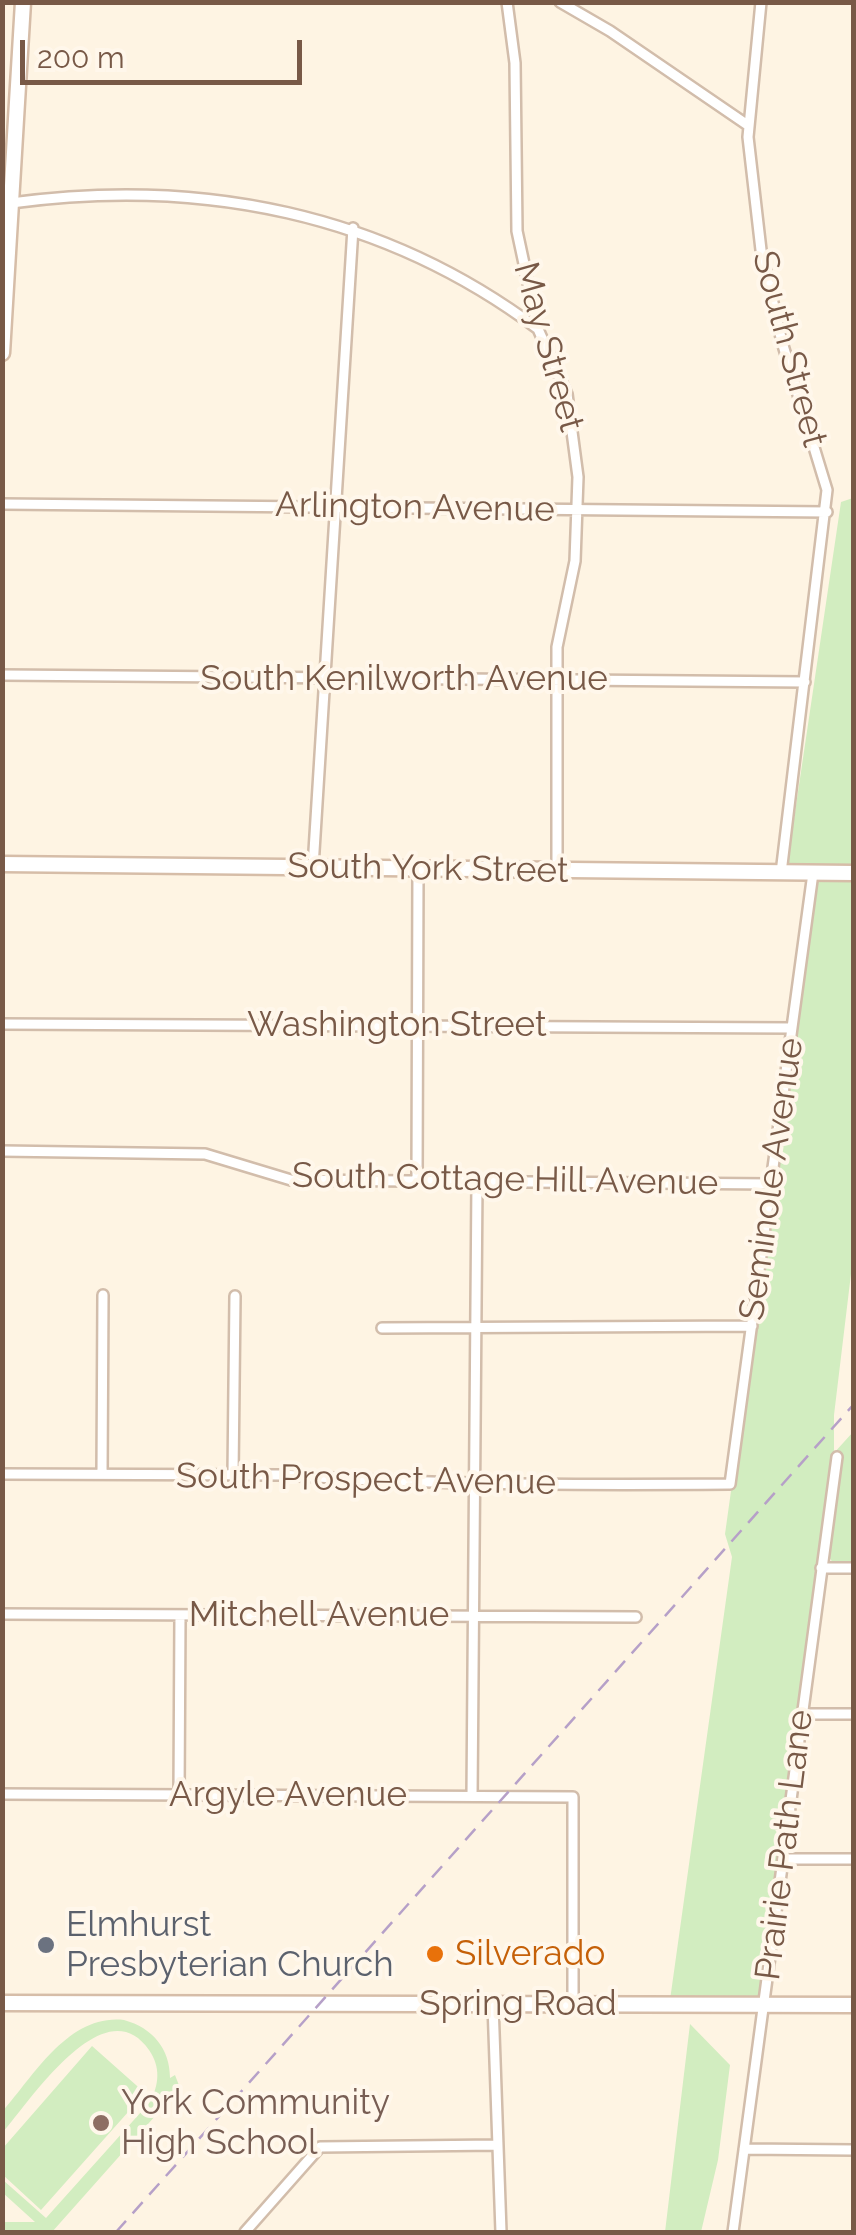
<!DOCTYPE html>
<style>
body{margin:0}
#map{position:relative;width:856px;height:2235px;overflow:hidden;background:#fef4e3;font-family:Raleway,sans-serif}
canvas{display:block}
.frame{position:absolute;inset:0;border:5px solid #785947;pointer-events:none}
.scale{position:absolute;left:20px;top:40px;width:282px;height:45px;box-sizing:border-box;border:5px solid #785947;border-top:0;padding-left:12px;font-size:30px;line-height:35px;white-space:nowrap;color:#785947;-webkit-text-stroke:8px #fff7eb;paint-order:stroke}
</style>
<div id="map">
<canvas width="856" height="2235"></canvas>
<div class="frame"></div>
<div class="scale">200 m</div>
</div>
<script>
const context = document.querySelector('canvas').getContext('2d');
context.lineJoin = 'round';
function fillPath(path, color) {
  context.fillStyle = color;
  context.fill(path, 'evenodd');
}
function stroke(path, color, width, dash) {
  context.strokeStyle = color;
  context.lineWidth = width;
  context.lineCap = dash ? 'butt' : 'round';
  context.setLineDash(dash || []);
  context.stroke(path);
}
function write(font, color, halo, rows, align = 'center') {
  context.font = font + ' Raleway,sans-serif';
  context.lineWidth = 8;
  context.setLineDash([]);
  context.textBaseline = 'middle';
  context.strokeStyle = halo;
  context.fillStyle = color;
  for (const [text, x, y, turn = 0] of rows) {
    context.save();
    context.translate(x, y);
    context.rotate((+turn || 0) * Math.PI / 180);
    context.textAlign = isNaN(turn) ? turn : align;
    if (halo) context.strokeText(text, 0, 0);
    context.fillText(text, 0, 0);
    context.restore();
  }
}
const green = new Path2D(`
 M853,498L854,1249L834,1415V1453L853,1432V1563H833L827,1554L770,2001L670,2000L732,1557L725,1534L818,867L787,866L841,502Z
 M124,2020C153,2028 170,2049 170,2078L175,2075L180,2088L52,2232H3V2222H35L3,2193V2180L46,2218L150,2102C159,2085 161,2067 149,2050C105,1986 30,2101 3,2132V2111C35,2074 69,2014 124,2020Z
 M690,2024L730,2065L718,2160L701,2232H665Z
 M92,2046L145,2093L41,2210L3,2175V2148Z`);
const street = new Path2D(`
 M507,2L515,63L517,231L538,329L567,394L578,477L575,561L557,647V870
 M560,2L610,31L749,126
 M761,2L748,137L761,250L782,342L827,490L781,873
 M11,203C201,177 383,213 538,329
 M2,504L827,512
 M2,675L805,682
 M313,867L353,228
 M2,1024L792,1028
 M2,1151L205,1154L291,1180L771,1184
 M417,1181L418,869
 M382,1328L752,1326
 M2,1474L282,1475C432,1485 579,1485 730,1484L813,873
 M102,1474L103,1295
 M233,1475L235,1296
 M821,1568H854
 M2,1614L636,1617
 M802,1714H854
 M2,1794L573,1797V2004
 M179,1795L180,1615
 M472,1796L477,1181
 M783,1859H854
 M493,2004L501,2232
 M744,2149L854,2150
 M245,2232L320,2147L498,2145
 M733,2232L837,1457`);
const secondary = new Path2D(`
 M2,353L23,2
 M2,864L854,873
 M2,2003L854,2005`);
const rail = new Path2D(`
 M116,2232L854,1404`);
const markers = [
 [46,1945,10,"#6b7280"],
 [435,1954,10,"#e8710a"],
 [101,2123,10,"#8d6e63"]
];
const streetNames = [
 ["May Street",548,347,74],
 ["South Street",789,349,75],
 ["Arlington Avenue",415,508,1],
 ["South Kenilworth Avenue",404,679],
 ["South York Street",428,869,1],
 ["Washington Street",397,1025],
 ["Seminole Avenue",772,1179,-82],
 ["South Cottage Hill Avenue",505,1180,1],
 ["South Prospect Avenue",366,1480,1],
 ["Mitchell Avenue",319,1615],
 ["Argyle Avenue",288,1795],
 ["Prairie Path Lane",785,1845,-83],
 ["Spring Road",518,2004]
];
const worshipNames = [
 ["Elmhurst",66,1925],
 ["Presbyterian Church",66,1965]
];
const foodNames = [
 ["Silverado",455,1954]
];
const educationNames = [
 ["York Community",121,2103],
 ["High School",121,2143]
];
fillPath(green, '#d2edc0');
stroke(street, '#d2bdab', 14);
stroke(secondary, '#d6bda8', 19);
stroke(street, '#fff', 9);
stroke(secondary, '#fff', 14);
stroke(rail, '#b6a0c8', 2.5, [15, 10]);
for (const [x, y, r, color] of markers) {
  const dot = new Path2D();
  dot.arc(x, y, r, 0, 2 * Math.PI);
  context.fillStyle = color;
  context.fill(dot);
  stroke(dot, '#fff7eb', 4);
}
write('35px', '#785947', '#fff7eb', streetNames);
write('35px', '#5b616d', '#fff7eb', worshipNames, 'left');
write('35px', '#c56008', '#fff7eb', foodNames, 'left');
write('35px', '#785e54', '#fff7eb', educationNames, 'left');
</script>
